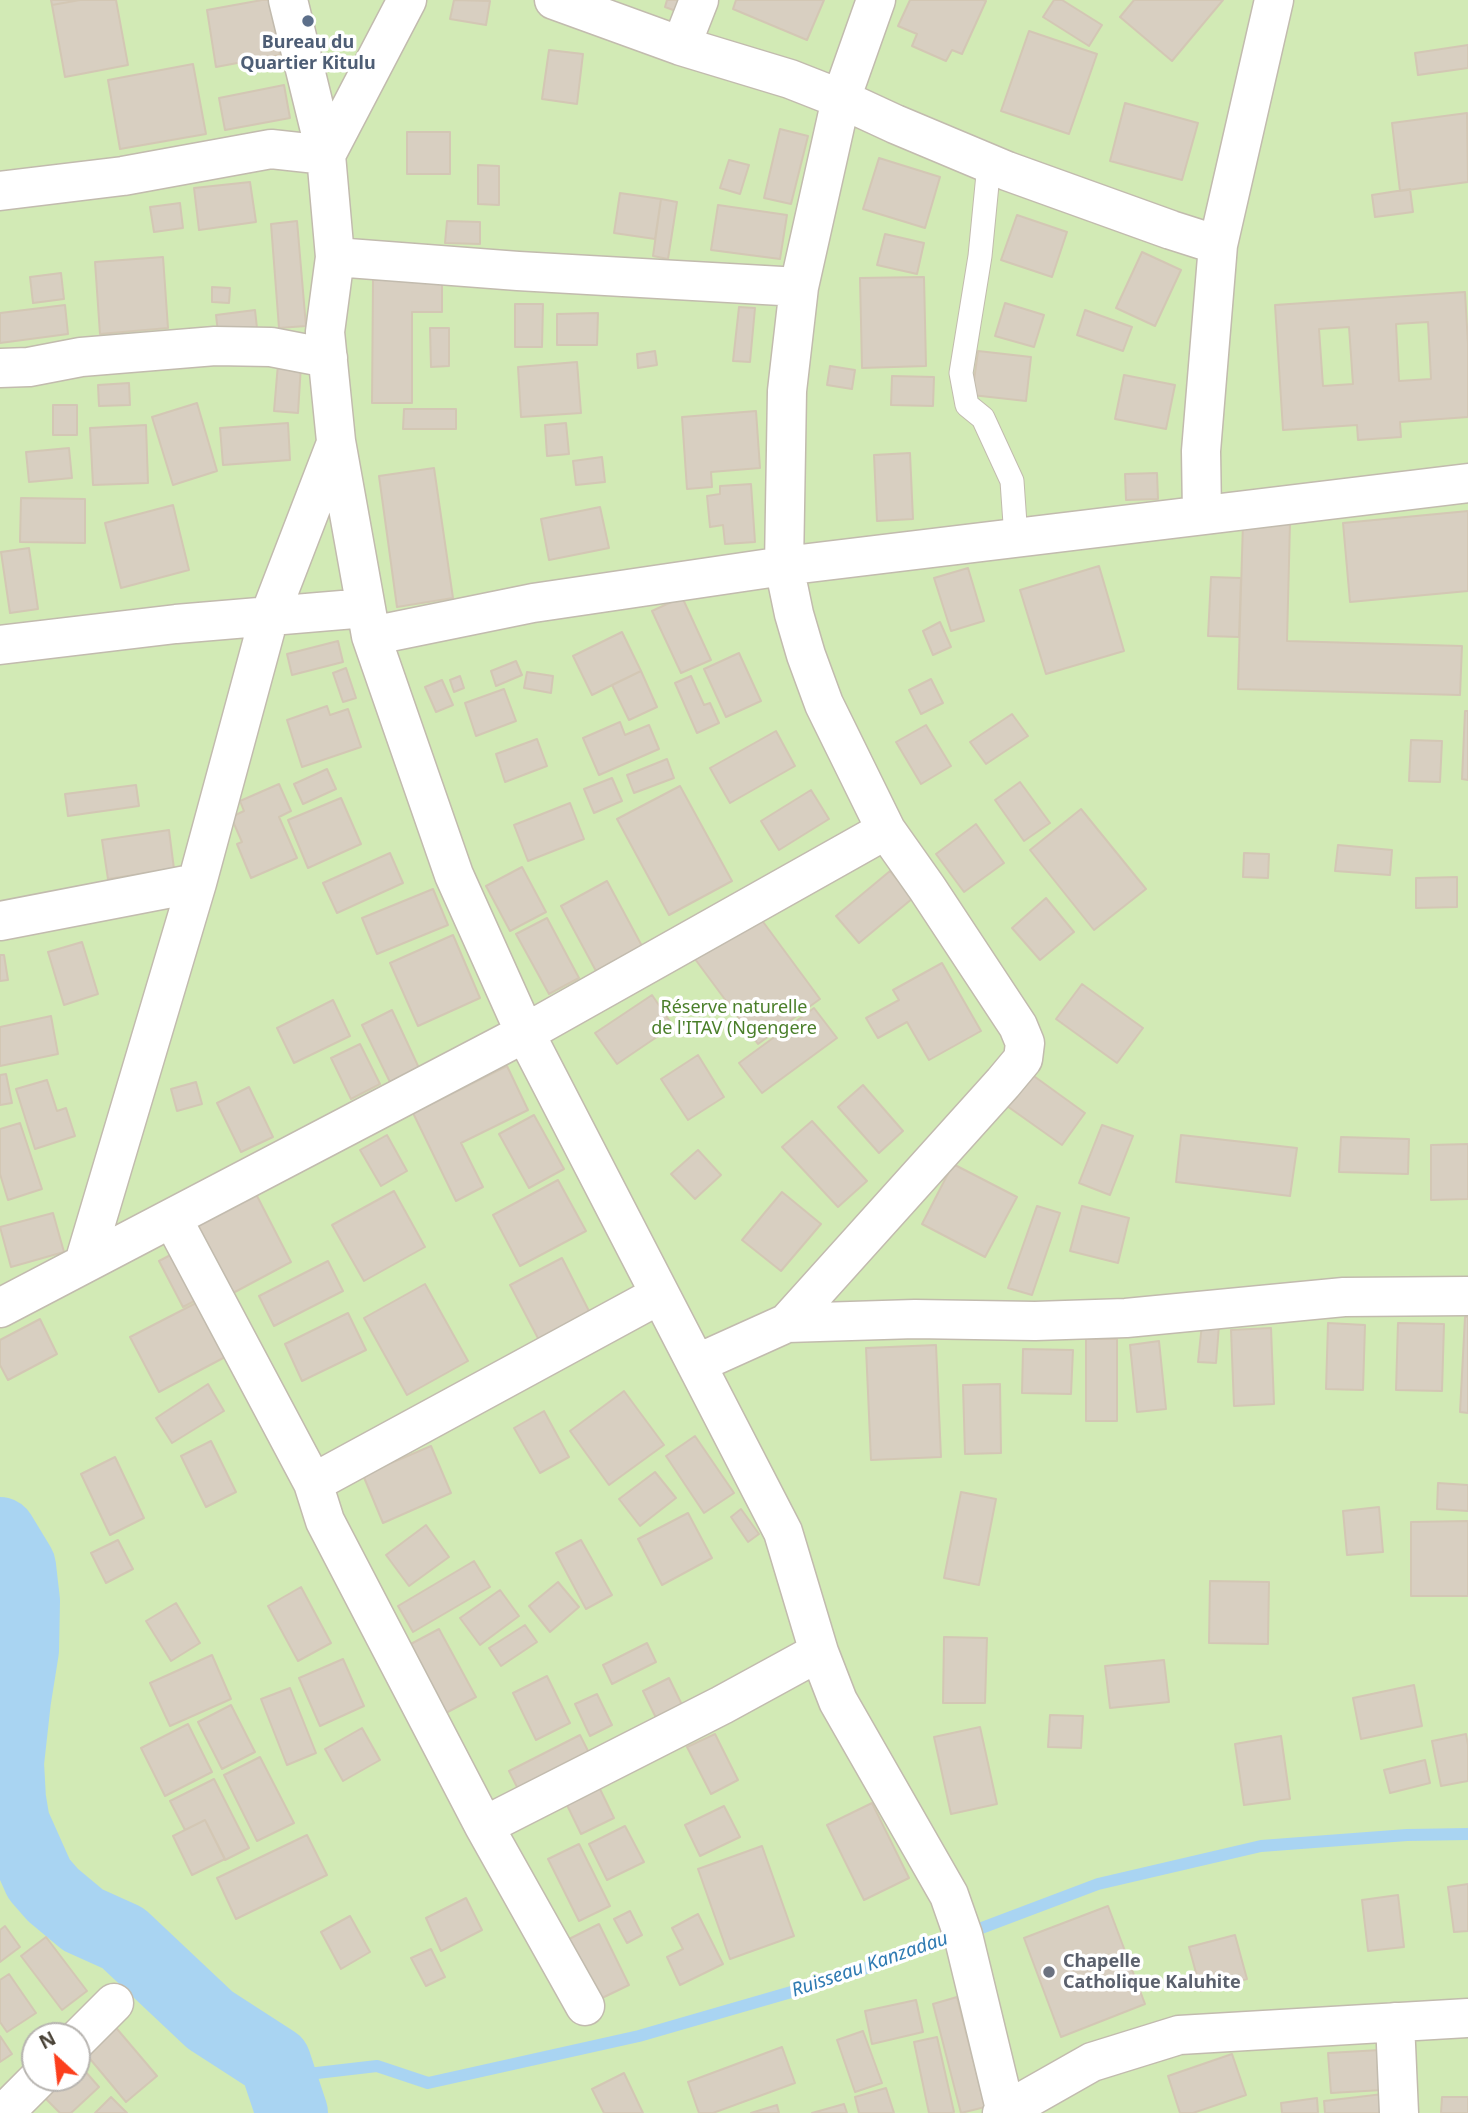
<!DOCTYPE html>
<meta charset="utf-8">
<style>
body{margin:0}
#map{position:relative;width:1468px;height:2113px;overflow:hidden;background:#f6f3ec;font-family:"Noto Sans",sans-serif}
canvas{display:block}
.north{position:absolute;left:21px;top:2022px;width:70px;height:70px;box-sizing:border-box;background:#fff;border:2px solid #b7b4b0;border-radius:50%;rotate:333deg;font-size:19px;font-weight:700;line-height:28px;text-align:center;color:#4b4439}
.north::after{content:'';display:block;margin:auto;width:24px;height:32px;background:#fc3f1d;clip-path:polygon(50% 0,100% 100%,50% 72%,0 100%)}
</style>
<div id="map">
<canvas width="1468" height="2113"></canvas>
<div class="north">N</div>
</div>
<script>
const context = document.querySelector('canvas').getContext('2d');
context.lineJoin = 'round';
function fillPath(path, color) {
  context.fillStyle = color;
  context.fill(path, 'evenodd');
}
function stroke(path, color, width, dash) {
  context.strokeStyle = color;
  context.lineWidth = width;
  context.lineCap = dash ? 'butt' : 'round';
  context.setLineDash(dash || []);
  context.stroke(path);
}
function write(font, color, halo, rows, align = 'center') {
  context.font = font + ' "Noto Sans",sans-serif';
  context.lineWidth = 7;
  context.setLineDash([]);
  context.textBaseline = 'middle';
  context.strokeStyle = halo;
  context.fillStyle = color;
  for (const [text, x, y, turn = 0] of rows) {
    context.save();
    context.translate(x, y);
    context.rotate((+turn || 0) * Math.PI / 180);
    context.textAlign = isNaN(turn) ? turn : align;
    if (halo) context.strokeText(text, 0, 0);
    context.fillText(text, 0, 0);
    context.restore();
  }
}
const green = new Path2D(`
 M0,0H1468V2113H0ZM35,2036H77V2078H35Z`);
const stream = new Path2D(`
 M275,2062L308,2074L377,2066L428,2083L639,2036L819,1984L963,1935L1098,1884L1261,1846L1407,1835L1468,1834`);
const river = new Path2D(`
 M0,1533L20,1566L24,1601L23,1650L15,1700L8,1763L10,1799L14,1823L39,1879L53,1895L83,1920L123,1938L210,2020L275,2062L292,2113`);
const building = new Path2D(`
 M51,0H80L52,5Z
 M80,0H116L128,65L65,77L52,5Z
 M262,0H270L280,55L216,67L207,10Z
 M454,0L490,1L486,25L450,19Z
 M667,0H689L684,14L665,7Z
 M736,0H824L807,40L733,9Z
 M910,0H983L986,1L962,54L952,50L946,61L912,46L917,34L898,26Z
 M1054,0H1062L1102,25L1089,46L1043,17Z
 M1134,0H1223L1172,61L1120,17Z
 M1029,31L1097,54L1069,134L1001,111Z
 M1468,45V68L1418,75L1415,53Z
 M549,50L583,54L577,104L542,99Z
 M193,64L206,134L120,149L108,80Z
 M284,85L290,118L225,130L219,98Z
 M1125,103L1198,123L1182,180L1110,161Z
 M1467,113L1468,182L1400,191L1392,123Z
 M780,129L808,136L791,204L764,198Z
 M407,132H450V174H407Z
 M879,158L940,177L925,228L863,209Z
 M729,160L749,165L740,194L720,188Z
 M478,165L499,166V205L478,204Z
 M250,182L256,222L199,230L194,188Z
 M1410,189L1413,212L1375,217L1372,195Z
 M620,193L661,199L655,239L614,233Z
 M661,199L677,202L668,259L653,256Z
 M180,203L183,228L154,232L150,207Z
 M718,205L787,215L780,259L711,250Z
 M1017,215L1067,232L1052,277L1001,260Z
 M297,221L306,326L279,328L271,224Z
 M447,221L480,222V244L445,243Z
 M885,234L924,243L917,274L877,265Z
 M1142,252L1181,270L1155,326L1116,308Z
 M163,257L168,328L100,334L95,262Z
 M61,273L64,299L33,303L30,277Z
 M924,277L926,366L862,368L860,278Z
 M373,280H442V312H412V403H372Z
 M212,287L230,288L229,303L212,302Z
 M1465,292L1468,344V417L1400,422L1401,437L1358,440L1357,425L1283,430L1275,305ZM1428,322L1431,379L1399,381L1396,324ZM1349,327L1353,384L1323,386L1319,329Z
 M1005,303L1044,315L1034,347L995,336Z
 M515,304H543L542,347H515Z
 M65,305L68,334L0,343V313Z
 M739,307L755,308L750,362L733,361Z
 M255,310L257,328L218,333L216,315Z
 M1085,310L1132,327L1123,351L1077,335Z
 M598,313L597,345H557V314Z
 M430,328H449V366L431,367Z
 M655,351L657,365L638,368L637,354Z
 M978,351L1031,357L1026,401L972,395Z
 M577,362L581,413L521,417L518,367Z
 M278,364L301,365L298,413L274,411Z
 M830,366L855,370L852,389L827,385Z
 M1124,375L1175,385L1166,429L1115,419Z
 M892,376L934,377L933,406L891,405Z
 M129,383L130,405L99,406L98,385Z
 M197,403L217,471L173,485L152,417Z
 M53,405H77V435H53Z
 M404,409H456V429H403Z
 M756,411L760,468L711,472L712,487L687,489L682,417Z
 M288,423L290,460L223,465L220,428Z
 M566,423L569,454L547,456L545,425Z
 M146,425L148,483L93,485L90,428Z
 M69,448L72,478L29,482L26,452Z
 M910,453L913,519L877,521L874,455Z
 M602,457L605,482L576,485L573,461Z
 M434,468L453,598L397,607L379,476Z
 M1157,473L1158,499L1126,500L1125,474Z
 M751,484L755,542L725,544L723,525L710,527L707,496L720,494V486Z
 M21,498L85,499V543L20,542Z
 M173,505L189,570L121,588L105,523Z
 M600,507L609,548L549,560L541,519Z
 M1468,511V591L1350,602L1343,523Z
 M1243,522L1290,523L1287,641L1462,646L1460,695L1238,689Z
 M29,548L38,609L10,613L1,552Z
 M1099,566L1124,651L1046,674L1020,590Z
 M968,568L984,621L951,631L934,578Z
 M1211,577L1241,578L1239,637L1208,636Z
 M682,597L711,660L681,673L652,611Z
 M940,622L951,647L933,655L923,631Z
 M622,632L641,671L592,695L573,656Z
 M338,641L343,662L292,675L287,654Z
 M739,653L761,701L726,717L704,669Z
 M516,661L522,675L496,686L491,671Z
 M346,668L356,698L343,702L333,673Z
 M641,671L657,707L629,720L612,685Z
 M527,672L553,676L551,693L524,688Z
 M460,676L464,688L454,692L450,680Z
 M691,676L704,705L710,703L719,723L697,733L675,683Z
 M931,679L943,703L921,714L909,690Z
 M442,680L453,705L436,712L425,687Z
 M504,689L516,721L476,736L465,703Z
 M327,706L330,715L348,709L361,747L302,767L287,720Z
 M1465,711H1468V780L1462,779Z
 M1012,714L1028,736L986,764L970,742Z
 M620,722L625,735L649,725L659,749L599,775L583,738Z
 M926,725L951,766L921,784L896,742Z
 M776,731L795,766L730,803L710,768Z
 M537,739L547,766L505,782L496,754Z
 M1411,740L1442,741L1440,782L1409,781Z
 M667,759L674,778L634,793L627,775Z
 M327,769L336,789L303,804L294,784Z
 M612,778L622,801L594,813L584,789Z
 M1020,782L1050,823L1024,841L995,800Z
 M279,784L291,811L279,817L297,858L251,878L237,844L242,842L231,817L244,811L240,801Z
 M136,785L139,806L68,816L65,794Z
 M680,786L732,881L669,915L617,819Z
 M811,790L829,819L779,850L761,821Z
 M341,798L361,844L308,868L288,820Z
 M570,803L584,839L528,861L514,825Z
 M1081,809L1146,889L1094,930L1030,850Z
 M976,824L1004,863L964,892L936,854Z
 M169,830L174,869L108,879L102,840Z
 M1338,845L1392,850L1390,875L1335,871Z
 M390,853L403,883L337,913L323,883Z
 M1244,853L1269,854L1268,878L1243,877Z
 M522,867L546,912L510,931L486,886Z
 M890,871L913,898L859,943L836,916Z
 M1457,877V907L1416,908V878Z
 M607,881L642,946L596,971L561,906Z
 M433,889L448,925L377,954L362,918Z
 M1046,898L1074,932L1040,960L1012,928Z
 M758,915L820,999L758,1044L695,959Z
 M547,918L579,978L549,994L516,934Z
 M453,935L480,998L418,1026L390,963Z
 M82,942L98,994L64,1005L48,952Z
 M0,955H4L8,980L0,981Z
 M942,963L981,1031L929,1060L907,1022L878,1038L866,1018L899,1000L893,990Z
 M1082,984L1143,1028L1117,1063L1056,1019Z
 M652,995L673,1026L617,1064L595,1033Z
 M333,1000L350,1036L294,1063L277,1028Z
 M814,1008L837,1038L762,1093L739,1063Z
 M392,1010L419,1068L390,1082L362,1025Z
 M51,1016L58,1054L0,1066V1027Z
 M360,1044L380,1084L351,1099L331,1058Z
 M698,1055L724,1097L688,1120L661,1079Z
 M507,1066L528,1110L461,1143L483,1187L456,1201L413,1113Z
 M6,1074L12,1103L0,1105V1075Z
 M1031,1074L1085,1113L1062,1145L1007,1106Z
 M47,1080L57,1111L66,1108L75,1136L35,1149L16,1089Z
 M196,1082L202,1104L177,1111L171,1089Z
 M863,1085L903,1131L879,1153L838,1107Z
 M249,1087L273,1137L241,1152L217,1103Z
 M534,1115L564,1169L529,1188L499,1134Z
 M812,1121L867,1181L838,1207L782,1147Z
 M20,1123L42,1189L8,1200L0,1174V1129Z
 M1102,1125L1133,1136L1110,1195L1079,1183Z
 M387,1135L407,1171L381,1186L360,1150Z
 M1181,1135L1297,1148L1290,1196L1176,1182Z
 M1341,1137L1409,1139L1408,1174L1339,1172Z
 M1468,1144V1199L1431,1200V1145Z
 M698,1150L721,1175L695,1199L671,1174Z
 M953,1164L1017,1197L985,1257L922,1224Z
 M558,1180L586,1231L520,1266L493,1215Z
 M394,1191L425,1247L364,1281L332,1225Z
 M782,1192L821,1224L781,1271L742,1240Z
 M256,1194L291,1262L233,1293L197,1224Z
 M1037,1206L1060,1213L1032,1295L1008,1288Z
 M1082,1206L1129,1218L1118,1263L1070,1251Z
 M53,1213L64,1252L11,1267L0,1227Z
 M178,1251L202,1297L183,1307L159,1261Z
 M562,1258L591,1315L540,1342L510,1285Z
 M328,1261L343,1291L274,1326L259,1296Z
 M425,1284L468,1361L407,1395L364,1318Z
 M198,1302L227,1356L159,1392L130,1337Z
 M348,1313L366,1350L302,1381L285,1344Z
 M1465,1317H1468V1413L1460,1412Z
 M40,1319L57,1354L8,1380L0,1365V1340Z
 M1328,1323L1365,1325L1363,1390L1326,1389Z
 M1398,1323L1444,1324L1442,1391L1396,1390Z
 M1202,1324L1219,1326L1216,1363L1198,1362Z
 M1271,1328L1274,1404L1234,1406L1231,1330Z
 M1086,1339H1117V1421H1086Z
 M1159,1341L1166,1409L1137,1412L1130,1345Z
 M936,1345L941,1457L871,1460L866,1348Z
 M1023,1349L1073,1350L1071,1394L1022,1393Z
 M208,1384L224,1411L172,1443L156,1418Z
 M1000,1384L1001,1453L965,1454L963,1385Z
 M624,1391L664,1445L609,1485L570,1431Z
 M544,1411L569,1457L540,1473L514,1428Z
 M695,1436L734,1493L704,1513L666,1456Z
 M211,1441L236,1492L206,1507L181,1456Z
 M431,1446L451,1493L383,1523L363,1475Z
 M115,1457L144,1518L110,1535L81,1474Z
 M655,1472L676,1498L640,1526L619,1499Z
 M1438,1483L1468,1485V1511L1437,1509Z
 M961,1492L996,1499L979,1585L944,1578Z
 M1379,1507L1383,1552L1347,1555L1343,1511Z
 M741,1509L759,1534L748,1542L731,1517Z
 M688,1513L712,1558L662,1585L638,1539Z
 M1468,1521V1596H1411V1522Z
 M426,1525L449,1557L409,1586L386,1555Z
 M118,1540L133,1569L106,1583L91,1553Z
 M581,1540L612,1595L586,1609L556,1553Z
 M474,1561L490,1587L413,1632L398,1606Z
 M1210,1581L1269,1582L1268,1644L1209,1643Z
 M558,1582L579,1607L550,1632L529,1606Z
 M301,1587L331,1643L298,1661L268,1606Z
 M500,1590L519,1616L480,1645L460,1618Z
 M176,1603L200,1643L171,1661L146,1621Z
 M525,1625L537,1642L501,1666L489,1648Z
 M439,1629L476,1697L444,1714L407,1646Z
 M944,1637L987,1638L985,1703H943Z
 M647,1643L656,1662L612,1684L603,1665Z
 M212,1655L231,1699L170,1726L150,1683Z
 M343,1659L364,1706L320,1726L299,1678Z
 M1164,1660L1169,1702L1110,1708L1105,1666Z
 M547,1676L570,1723L536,1740L513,1693Z
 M669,1678L685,1711L659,1724L643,1691Z
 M1414,1685L1422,1726L1361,1739L1353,1698Z
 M290,1688L316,1753L287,1765L261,1699Z
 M597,1694L612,1725L590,1736L575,1704Z
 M231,1705L255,1752L222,1769L198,1722Z
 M1050,1715L1083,1716L1081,1748L1048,1747Z
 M188,1724L212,1772L165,1796L141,1748Z
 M980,1727L997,1804L951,1814L934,1737Z
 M362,1728L380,1760L343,1781L325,1749Z
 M715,1734L738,1780L711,1794L687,1747Z
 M1466,1734L1468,1745V1781L1441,1786L1432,1741Z
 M580,1735L592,1759L521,1795L509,1771Z
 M1281,1736L1290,1799L1244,1805L1235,1744Z
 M260,1757L294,1823L257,1841L224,1775Z
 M1425,1760L1430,1783L1390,1793L1384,1770Z
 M214,1779L249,1848L225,1860L205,1820L185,1830L170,1801Z
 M598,1785L614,1818L581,1834L565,1801Z
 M872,1803L909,1878L864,1900L827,1825Z
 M724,1806L740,1837L700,1856L685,1825Z
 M205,1820L225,1859L192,1875L173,1836Z
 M625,1826L644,1862L607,1880L589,1844Z
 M307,1835L327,1875L236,1919L217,1878Z
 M579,1844L610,1906L579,1921L548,1859Z
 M762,1846L794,1936L730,1959L698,1869Z
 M1468,1884V1931L1454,1932L1448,1887Z
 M1398,1895L1404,1947L1368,1951L1362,1900Z
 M466,1898L482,1930L441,1951L426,1918Z
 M1108,1906L1145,2004L1061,2037L1024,1938Z
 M630,1911L642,1935L627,1943L614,1919Z
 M698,1914L723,1964L680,1985L667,1957L683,1949L672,1928Z
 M350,1916L370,1952L341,1969L321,1932Z
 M599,1924L629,1985L600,1999L569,1939Z
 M5,1926L20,1947L0,1962V1930Z
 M1235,1935L1247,1979L1201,1991L1189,1947Z
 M46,1937L87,1991L62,2010L21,1956Z
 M431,1949L445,1977L426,1986L411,1958Z
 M9,1974L36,2013L7,2032L0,2022V1980Z
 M957,1997L985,2107L961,2113L933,2004Z
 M916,2000L923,2032L872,2044L865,2011Z
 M112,2023L157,2076L126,2102L81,2048Z
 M863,2031L882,2083L855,2092L837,2040Z
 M0,2036L12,2054L0,2062Z
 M937,2037L954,2112L951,2113H929L914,2042Z
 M782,2047L795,2083L713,2113H699L688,2082Z
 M1380,2050L1382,2090L1331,2093L1328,2053Z
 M1232,2054L1246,2095L1193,2113H1180L1168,2076Z
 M77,2062L99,2087L71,2113H60L40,2093L56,2078H77Z
 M624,2073L643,2113H604L592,2089Z
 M886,2088L894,2113H859L855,2097Z
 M1383,2094L1386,2113H1325L1324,2101Z
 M111,2097L127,2113H95Z
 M1442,2097H1468V2113H1441Z
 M1317,2098L1318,2113H1282L1281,2103Z
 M844,2104L847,2113H812Z
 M777,2105L779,2113H751Z`);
const lane = new Path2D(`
 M989,164L980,256L961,373L967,405L983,418L1012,481L1016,538`);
const street = new Path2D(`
 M288,0L326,155L335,257L325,332L336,441L371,636L454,875L525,1033L783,1532L819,1652L838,1701L949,1895L963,1935L1006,2113
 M554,0L681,46L790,79L841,99L895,124L1007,171L1171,230L1218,245
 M681,46L699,0
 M326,155L407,0
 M0,191L123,176L271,149L326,155
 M335,257L518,271L799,287
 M0,368L29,367L81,357L215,346L271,347L328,358
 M1202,514L1201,451L1218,245L1274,0
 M371,636L533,603L784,566L1468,483
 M0,645L176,624L366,608
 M0,921L197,883
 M172,1218L313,1483L325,1521L484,1826L585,2006
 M84,1263L197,883L269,617L336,443
 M0,1308L525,1033L886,830
 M787,1323L1003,1083L1023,1059L1025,1043L1018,1026L927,888L886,830L824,704L806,655L794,614L784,566L787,391L799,287L841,99L876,0
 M696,1364L787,1323L915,1319L1035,1321L1126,1318L1344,1297L1468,1296
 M313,1483L659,1295
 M484,1826L722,1705L819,1652
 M1395,2022L1399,2113
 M77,2040L114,2003
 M4,2113L39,2078
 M1002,2113L1092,2062L1179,2035L1468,2018`);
const markers = [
 [308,21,7,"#5c6f8a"],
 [1049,1972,7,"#6b7280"]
];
const serviceNames = [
 ["Bureau du",308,43],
 ["Quartier Kitulu",308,64]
];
const parkNames = [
 ["Réserve naturelle",734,1008],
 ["de l'ITAV (Ngengere",734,1029]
];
const worshipNames = [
 ["Chapelle",1063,1962],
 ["Catholique Kaluhite",1063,1983]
];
const waterNames = [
 ["Ruisseau Kanzadau",870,1965,-19]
];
fillPath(green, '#d2eab5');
stroke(stream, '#a9d4f2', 12);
stroke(river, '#a9d4f2', 72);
fillPath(building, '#d8cfc1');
stroke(building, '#d3c7b4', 2);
stroke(lane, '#c2bbae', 25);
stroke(street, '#c2bbae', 41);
stroke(lane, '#fff', 23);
stroke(street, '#fff', 38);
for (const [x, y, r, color] of markers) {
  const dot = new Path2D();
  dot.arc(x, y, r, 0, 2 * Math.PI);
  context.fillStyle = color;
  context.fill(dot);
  stroke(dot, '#fff', 2.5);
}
write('bold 18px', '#4e5e75', '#fff', serviceNames);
write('18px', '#4a7f2a', '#fff', parkNames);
write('bold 18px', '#5b616d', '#fff', worshipNames, 'left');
write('italic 19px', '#2e7ab2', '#fff', waterNames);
</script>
